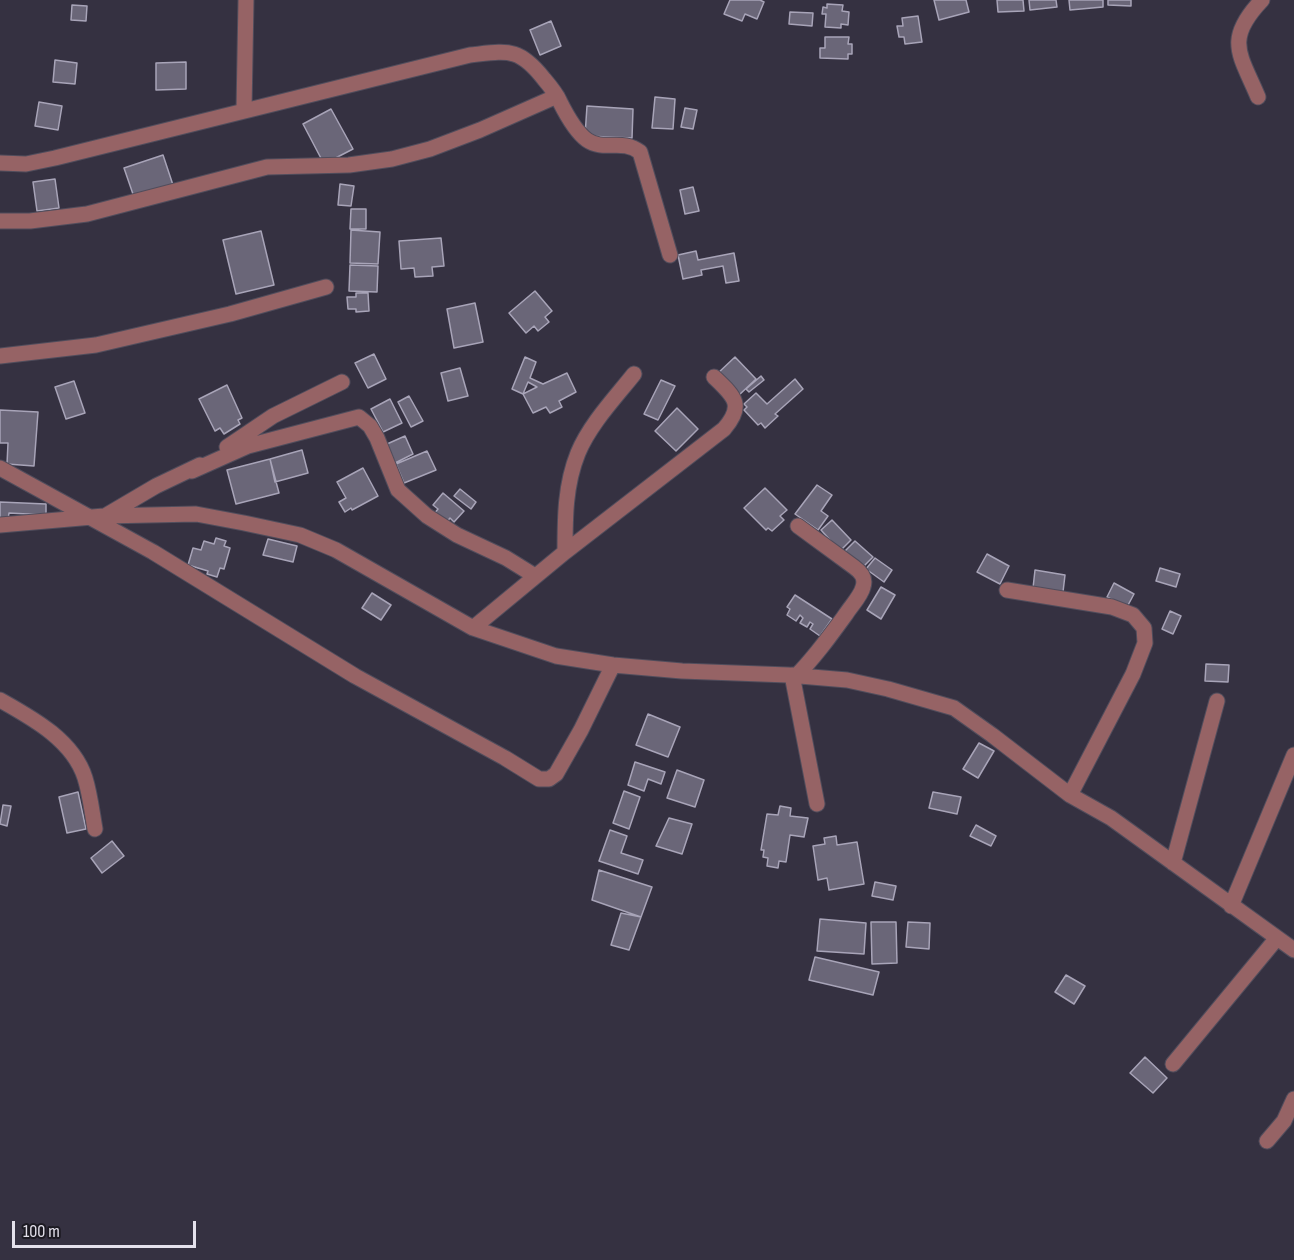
<!DOCTYPE html>
<style>
body{margin:0}
#map{position:relative;width:1294px;height:1260px;overflow:hidden;background:#353141;font-family:"Sofia Sans Condensed",sans-serif}
canvas{display:block}
.scale{position:absolute;left:12px;top:1221px;width:184px;height:27px;box-sizing:border-box;border:3px solid #e4e1ec;border-top:0;padding-left:8px;font-size:18px;line-height:21px;white-space:nowrap;color:#e4e1ec;-webkit-text-stroke:4px #1c1a22;paint-order:stroke}
</style>
<div id="map">
<canvas width="1294" height="1260"></canvas>
<div class="scale">100 m</div>
</div>
<script>
const context = document.querySelector('canvas').getContext('2d');
context.lineJoin = 'round';
function fillPath(path, color) {
  context.fillStyle = color;
  context.fill(path, 'evenodd');
}
function stroke(path, color, width, dash) {
  context.strokeStyle = color;
  context.lineWidth = width;
  context.lineCap = dash ? 'butt' : 'round';
  context.setLineDash(dash || []);
  context.stroke(path);
}
const building = new Path2D(`
 M730,0H760L764,2L757,19L745,14L742,21L724,14Z
 M934,0H966L969,12L939,20Z
 M997,0H1023L1024,11L998,12Z
 M1029,0H1056L1057,7L1030,10Z
 M1069,0H1103V7L1070,10Z
 M1108,0H1131V6L1108,5Z
 M827,4L843,5L842,11L849,12L848,25L841,24V28L825,27L826,14H822L823,7L827,8Z
 M72,5L87,6L86,21L71,20Z
 M790,12L813,13L812,26L789,24Z
 M918,16L922,42L905,44L904,37H899L897,26H903L902,18Z
 M551,21L561,46L540,55L530,30Z
 M825,37H849L848,44H852V54H848V59L820,58V48H825Z
 M55,60L77,63L75,84L53,82Z
 M186,62V89L156,90V63Z
 M655,97L675,99L673,129L652,128Z
 M39,102L62,106L58,130L35,126Z
 M587,106L633,109L632,138L585,136Z
 M685,108L697,110L693,129L681,127Z
 M331,109L353,149L324,164L303,124Z
 M163,155L174,188L135,200L124,168Z
 M55,179L59,208L37,211L33,182Z
 M340,184L354,186L351,206L338,205Z
 M693,187L699,211L685,214L680,190Z
 M351,209H366V229H350Z
 M351,230L380,232L378,264L350,263Z
 M261,231L274,285L236,294L223,240Z
 M441,238L444,266L432,267L433,276L415,277L414,268L401,269L399,241Z
 M696,251L698,260L734,253L739,281L726,283L723,266L701,270L702,275L683,279L678,255Z
 M350,265L378,266L377,292L349,291Z
 M535,291L552,311L545,317L549,322L538,331L534,326L526,333L509,313Z
 M356,293H368L369,311L356,312V309H348L347,297H356Z
 M475,303L483,342L454,348L447,309Z
 M374,354L386,379L368,388L355,363Z
 M525,357L536,362L530,378L543,384L567,373L576,392L559,401L562,407L550,413L546,407L533,413L523,394L537,387L528,382L523,394L512,389Z
 M735,357L756,379L738,396L717,374Z
 M460,368L468,396L448,401L441,373Z
 M761,376L764,380L749,392L746,389Z
 M795,379L803,389L775,414L778,416L765,428L761,423L758,425L744,410L747,407L744,404L756,393L767,404Z
 M661,380L675,386L658,420L644,414Z
 M74,381L85,413L66,419L55,387Z
 M227,385L242,418L238,420L240,424L224,434L220,428L215,431L199,399Z
 M409,396L423,421L411,427L398,402Z
 M390,399L402,423L383,432L371,409Z
 M677,408L698,429L676,451L655,431Z
 M0,410L38,412L34,466L7,464L8,443H0Z
 M405,436L413,454L395,463L387,444Z
 M302,450L308,473L275,482L270,459Z
 M427,451L436,470L404,483L396,464Z
 M270,459L279,493L236,504L227,470Z
 M363,468L378,496L352,510L351,508L345,512L339,502L346,498L337,482Z
 M817,485L832,495L821,511L828,516L818,530L795,514Z
 M765,488L787,510L780,516L784,520L772,531L768,528L766,530L744,508Z
 M460,489L476,502L471,509L454,496Z
 M443,493L464,511L454,522L450,518L446,523L434,514L438,509L433,505Z
 M0,502L46,504V515L9,513L8,520H0Z
 M832,520L851,540L840,551L821,530Z
 M216,538L226,541L224,546L230,548L224,569L220,568L217,577L207,574L208,571L188,565L193,548L201,550L204,541L214,544Z
 M268,539L297,546L293,562L263,555Z
 M855,541L873,557L862,568L844,552Z
 M987,554L1009,566L1000,584L977,572Z
 M875,558L892,570L884,582L866,569Z
 M1160,568L1180,574L1176,587L1156,581Z
 M1035,570L1065,575L1063,592L1033,588Z
 M1114,583L1134,594L1127,607L1107,597Z
 M881,587L895,595L881,619L867,610Z
 M372,593L391,605L381,620L362,608Z
 M795,595L832,619L820,636L810,629L813,624L810,622L807,627L800,623L803,618L800,615L796,621L787,615L790,609L787,607Z
 M1170,611L1181,616L1173,634L1162,629Z
 M1206,664L1229,665L1228,682L1205,681Z
 M648,714L680,727L668,757L636,745Z
 M979,743L994,751L978,778L963,769Z
 M635,762L665,772L661,784L648,779L644,791L628,785Z
 M677,770L704,780L695,807L667,798Z
 M624,791L640,797L629,829L613,823Z
 M78,792L86,829L67,833L59,797Z
 M933,792L961,797L957,814L929,808Z
 M3,805L11,806L7,826L0,824Z
 M780,806L791,808L790,816L808,818L804,837L790,835L786,862L779,861L778,868L767,866L768,858L763,857L764,850H761L767,814L778,815Z
 M669,818L692,824L682,854L656,846Z
 M976,825L996,836L991,846L970,836Z
 M610,830L627,836L621,853L643,860L638,874L599,861Z
 M836,836L837,845L857,842L864,884L829,890L827,878L818,880L813,846L825,844L824,838Z
 M112,841L124,856L102,873L91,858Z
 M599,870L652,887L641,917L592,900Z
 M875,882L896,886L893,900L872,896Z
 M621,913L641,917L629,950L611,945Z
 M820,919L866,923L864,954L817,951Z
 M871,922H896L897,963L872,964Z
 M908,922L930,923L929,949L906,947Z
 M815,957L879,972L873,995L809,980Z
 M1066,975L1085,986L1074,1004L1055,992Z
 M1145,1057L1167,1078L1153,1093L1130,1073Z`);
const minor = new Path2D(`
 M1258,97C1240,54 1224,40 1262,0
 M244,110L246,0
 M0,163L26,164L55,158L470,55C508,51 519,47 544,79C550,86 556,93 560,102C566,114 576,132 587,140C604,152 622,138 640,152L670,255
 M0,221H30L87,214L267,167L349,165L392,159L430,149L480,130L557,96
 M0,356L96,345L230,314L326,287
 M227,447L273,416L342,382
 M0,468L153,552L355,676L505,758L539,779H549L556,774L581,730L613,665
 M192,471L248,446L359,417L370,426L377,438L398,490L427,516L457,535L506,558L535,576
 M105,516L156,486L200,465
 M0,525L104,516L196,514L244,523L300,535L336,550L473,628L556,656L613,665L682,671L788,675L847,680L888,689L954,708L992,735L1070,795L1111,818L1294,950
 M565,552C565,518 565,485 578,453C590,424 615,398 634,374
 M1007,590L1112,607L1133,615L1144,628L1145,643L1133,674L1070,795
 M473,628L565,552L724,429C745,405 734,396 714,377
 M792,675L817,804
 M796,676C815,657 830,636 846,614C851,606 861,596 863,587C866,578 861,572 854,567L798,526
 M0,700C32,718 73,740 85,778C90,794 92,812 95,829
 M1173,863L1217,701
 M1231,906L1294,755
 M1173,1064L1277,938
 M1267,1141L1284,1121L1294,1099`);
fillPath(building, '#6a6678');
stroke(building, '#a8a4b8', 1.5);
stroke(minor, '#514d5c', 17);
stroke(minor, '#966365', 15);
</script>
